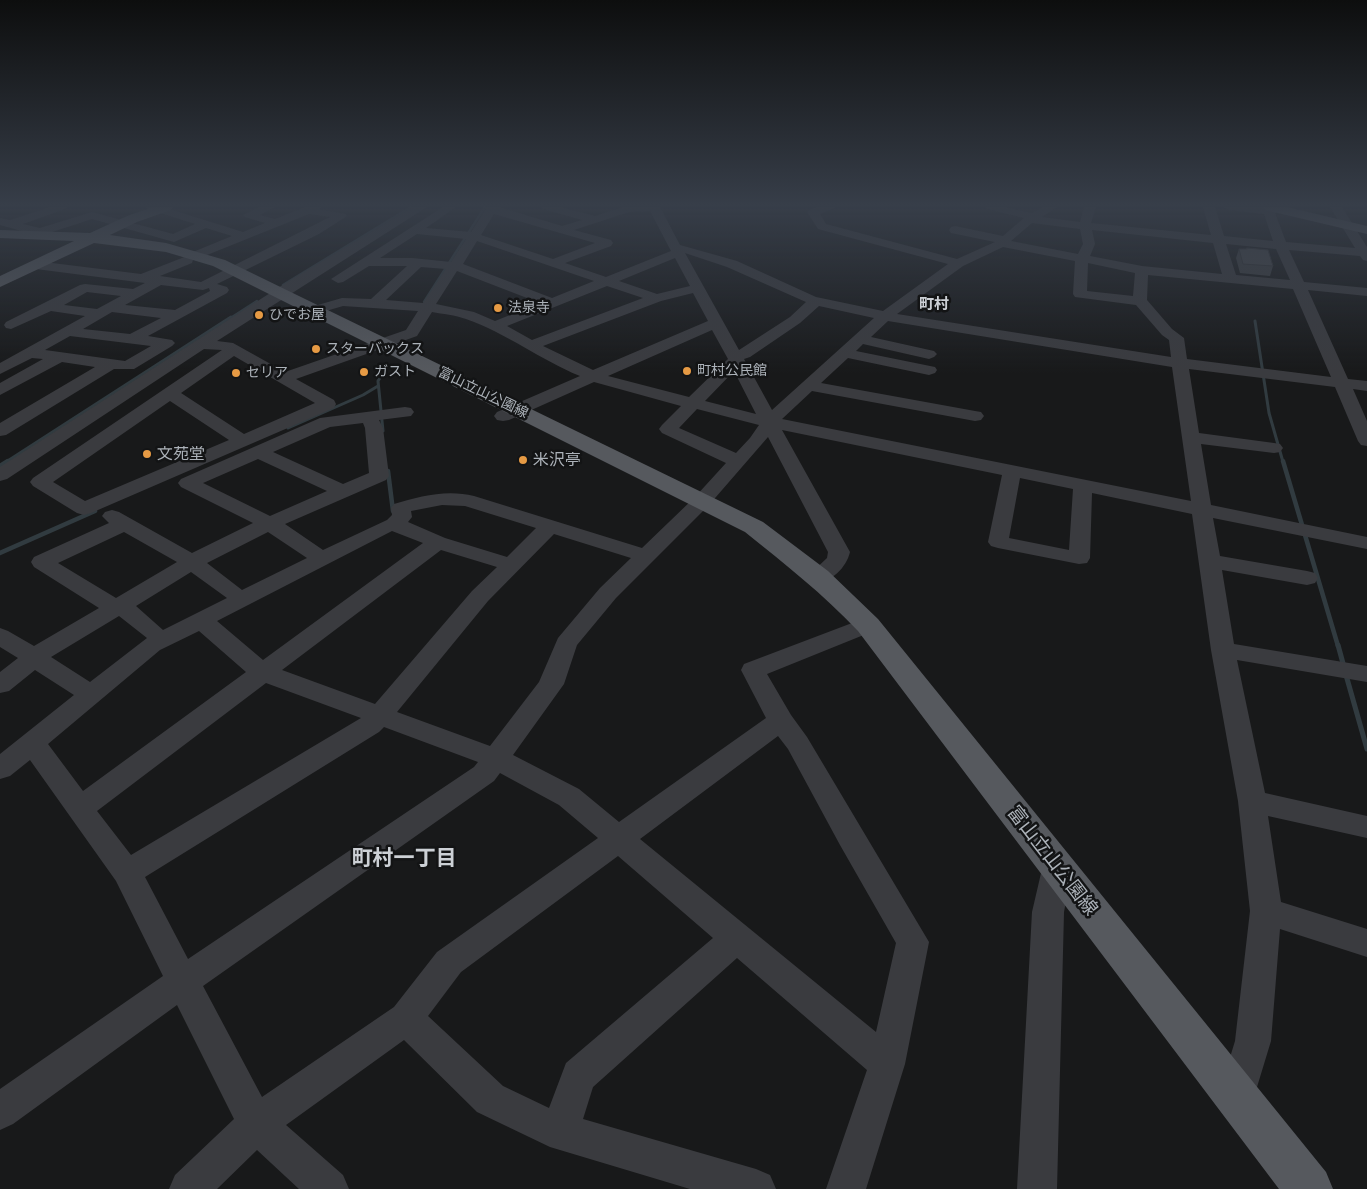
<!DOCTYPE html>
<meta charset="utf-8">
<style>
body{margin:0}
canvas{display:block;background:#18191a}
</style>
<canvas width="1367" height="1189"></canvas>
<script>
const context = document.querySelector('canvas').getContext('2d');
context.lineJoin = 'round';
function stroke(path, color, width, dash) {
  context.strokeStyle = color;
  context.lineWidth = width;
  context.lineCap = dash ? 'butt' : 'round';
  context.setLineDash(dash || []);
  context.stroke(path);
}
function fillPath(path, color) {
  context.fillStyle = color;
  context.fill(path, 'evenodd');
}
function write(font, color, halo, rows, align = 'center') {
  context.font = font + ' "Open Sans","Noto Sans JP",sans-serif';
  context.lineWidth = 5;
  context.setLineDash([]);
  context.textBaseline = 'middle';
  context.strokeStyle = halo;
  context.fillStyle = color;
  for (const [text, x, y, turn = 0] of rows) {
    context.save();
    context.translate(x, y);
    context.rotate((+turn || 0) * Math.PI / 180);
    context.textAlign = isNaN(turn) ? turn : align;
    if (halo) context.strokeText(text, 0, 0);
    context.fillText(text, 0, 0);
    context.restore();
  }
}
const streamFar3 = new Path2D(`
 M283,285L411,207
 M424,302L485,207
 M229,319L257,301`);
const streamFar2 = new Path2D(`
 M1255,321L1269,413L1283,462
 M288,428L363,395L378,386
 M383,431L378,381L386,368
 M6,462L231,317`);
const streamFar1 = new Path2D(`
 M1283,461L1338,646
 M0,466L8,461
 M388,471L393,511
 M0,553L95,511`);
const stream = new Path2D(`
 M1338,645L1344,667
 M1346,675L1367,749`);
const minor = new Path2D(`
 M50,207H67L65,209L23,224L40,228L92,212L173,234L195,224L148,209L146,207H163L243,232L265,223L245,217L243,215L259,207H275L260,215L275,219L305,207H321L319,209L345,214L347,216L319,234L217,284L227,287L229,290L227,293L148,336L172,340L175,343L172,346L134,369H114L6,435L0,436V423L95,367L62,362L0,395V383L43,359L32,358L0,374V363L85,316L51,311L11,329L6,328L4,325L6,322L80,285L85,284L133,289L145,283L36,269L31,268L30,265L31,262L36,261L141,274L187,256L193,260L192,263L160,276L201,282L330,217L309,214L197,259L191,255L193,252L232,236L206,228L174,242L92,219L40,236L0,225V218L10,220ZM161,285L203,290L209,288L210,291L175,310L125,305ZM87,292L121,296L97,309L64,305ZM112,312L161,318L130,334L83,329ZM70,336L151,346L125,361L45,350Z
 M413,207H427L217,341L233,343L285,372L406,330L418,311L343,306L302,318L297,317L295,314L297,311L342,298L371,299L407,266H369L343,282L338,283L331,279L443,207H456L426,228L471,232L487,207H499L562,226L582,220L543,209L541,207H560L595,216L623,207H660L680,245L737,261L816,297L883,311L948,264L818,229L807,212C814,205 825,207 835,207L833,209L820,214L826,224L957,259L995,242L951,233L949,230L951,227L955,226L1003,236L1024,218L987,209L985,207H1005L1032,213L1043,207H1057L1042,217L1080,222L1084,207H1096L1091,223L1211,235L1203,207H1215L1224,236L1273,241L1264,214L1229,210L1223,207H1285L1275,213L1286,242L1355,248L1330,207H1342L1367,247V261L1363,260L1360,256L1289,250L1304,282L1367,288V296L1308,290L1348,379L1367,381V391L1353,389L1367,421V446L1361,445L1358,441L1335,387L1189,369L1199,433L1274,443L1280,444L1283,448L1280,452L1274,453L1201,444L1211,505L1367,537V549L1213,518L1220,556L1307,571L1315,573L1318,578L1315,583L1307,585L1222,570L1234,644L1367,666V682L1237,660L1265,793L1367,816V838L1268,816L1281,902L1367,929V957L1280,929L1271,1041L1250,1110L1237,1115L1224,1110L1218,1097L1235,1041L1250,911L1238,801L1211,650L1192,514L1092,493L1090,558L1087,563L1079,564L998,548L991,546L988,542L1002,475L782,430L850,552C846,569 828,586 810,582L807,577L827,558L828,552L768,437L709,505L616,598L577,645L564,684L513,755L579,789L619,822L766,718L741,670L744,664L860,620L868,618L876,620L880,625L876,630L767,674L791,715L807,737L929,942L905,1064L866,1189H826L867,1070L737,958L593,1087L583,1119L756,1169L770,1175L776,1189H690L550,1147L477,1112L404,1040L286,1125L343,1175L349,1189H299L257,1150L217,1189H169L175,1175L234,1119L177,1005L13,1124L0,1130V1089L163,976L116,881L30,760L10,776L0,779V754L74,695L35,670L9,691L0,693V672L18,658L0,647V628L8,631L34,646L99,608L34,567L31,562L34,557L109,523L102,516L105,512L112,510L119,512L192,553L253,523L181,487L178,483L181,479L320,418L405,407L411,408L414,412L411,416L379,420L383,428L389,476L386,480L285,524L323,550L387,520L392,515L391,508L394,504C420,496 447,489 474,496L642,548L695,497L726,463L662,433L659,429L662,425L681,406L594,382L509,420L503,421L497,420L494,416L497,412L580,376C541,360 506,333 466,319C455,315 443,314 432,312L417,336L296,379L334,400L336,404L334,408L91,513L84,515L77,513L33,486L30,482L33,478L222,350L204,349L7,479L0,481V467L281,286ZM650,211L671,251L606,277L565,263L611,246L613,243L611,240L574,230L629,212ZM494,214L595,243L553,259L481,235ZM1032,223L1080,229L1083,244L1078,254L1011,241ZM1092,230L1213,243L1222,274L1142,266L1090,256L1095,244ZM417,234L466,239L451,262L412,258H380ZM477,241L594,281L552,298L463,264ZM1226,244L1276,249L1290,280L1236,275ZM1003,247L1075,261L1073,294L1075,297L1136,305L1162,335L1169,340L1171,357L897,314L963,266ZM685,253L727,267L806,302L790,317L739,350ZM675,258L690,286L657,294L619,281ZM1088,263L1135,273L1133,296L1087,291ZM421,267L446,269L423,303L386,300ZM457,271L540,303L495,321L474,312L436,304ZM1148,275L1293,289L1331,377L1187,359L1184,338L1172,329L1147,300ZM607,286L643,298L532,340L507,326ZM693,293L708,321L593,370L543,346L661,301ZM819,306L874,318L772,410L744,359L750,357L800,323ZM888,321L1172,367L1191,501L782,419L812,391L975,421L981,420L984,416L981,412L975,411L821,383L848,358L929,375L935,373L937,370L935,367L856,351L863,344L929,359L934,357L937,354L934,351L871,337ZM712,330L728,359L689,397L608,376ZM234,356L315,403L244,434L181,393ZM734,371L756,414L705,401ZM170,401L229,440L85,501L53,482ZM697,409L759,425L750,438L736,453L679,428ZM363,423L365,428L369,473L343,484L273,452L330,427ZM258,459L327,491L270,516L203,483ZM1020,478L1073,489L1069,550L1009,538ZM442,505L465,506L536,528L507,557L445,538L408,522L412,517L411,511ZM392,531L423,543L263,660L217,621ZM124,532L177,562L116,598L58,563ZM268,532L307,558L242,590L207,563ZM554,534L631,558L600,588L558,638L539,682L490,746L397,712L488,601ZM441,550L497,567L472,591L375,704L282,670ZM191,572L227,598L163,630L136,606ZM119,616L147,638L90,682L51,657ZM199,631L246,672L83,791L48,744L160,650ZM266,683L361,718L131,855L97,811ZM384,727L478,762L474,767L188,959L145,877L379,732ZM778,736L788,749L840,845L896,943L876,1032L640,839ZM500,773L559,805L598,838L437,952L394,1007L262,1097L203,986L494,781ZM618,856L713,938L566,1063L549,1108L503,1086L428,1016L461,972Z
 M1057,857L1068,860L1072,869L1064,912L1057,1189H1017L1032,912L1042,869L1046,860Z`);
const major = new Path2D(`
 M153,207H173L171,210L137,222L110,235L166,243L225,260L763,522L828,571L878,619L1326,1172L1333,1189H1279L858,631C823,594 785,564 745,532L213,266L166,252L94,243L0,287V276L74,241L0,238V230L90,233L127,216Z
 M1263,207H1287L1367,226V234L1265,210Z`);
const wall = new Path2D(`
 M1247,248L1273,266L1270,276L1240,273L1236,258L1239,249H1246Z`);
const building = new Path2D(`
 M1247,248L1268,250L1273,266L1243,264L1239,249H1247Z`);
const markers = [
 [498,308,5,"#e69a44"],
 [259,315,5,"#e69a44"],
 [316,349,5,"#e69a44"],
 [687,371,5,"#e69a44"],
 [364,372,5,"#e69a44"],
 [236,373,5,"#e69a44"],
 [147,454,5,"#e69a44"],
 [523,460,5,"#e69a44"]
];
const farPoinames = [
 ["法泉寺",508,308],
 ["ひでお屋",269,315],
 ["スターバックス",326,349],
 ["町村公民館",697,371],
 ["ガスト",374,372],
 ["セリア",246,373]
];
const farStreetnames = [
 ["富山立山公園線",483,393,26]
];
const farNeighbourhoodnames = [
 ["町村",934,305]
];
const poiNames = [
 ["文苑堂",157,454],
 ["米沢亭",533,460]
];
const nearStreetnames = [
 ["富山立山公園線",1052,861,52]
];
const nearNeighbourhoodnames = [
 ["町村一丁目",404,859]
];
stroke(streamFar3, '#313b40', 2.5);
stroke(streamFar2, '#313b40', 3);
stroke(streamFar1, '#313b40', 4.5);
stroke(stream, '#313b40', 5);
fillPath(minor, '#3a3b3f');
fillPath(major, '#56595e');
fillPath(wall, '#3d3f42');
fillPath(building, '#47494d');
stroke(building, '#323336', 1);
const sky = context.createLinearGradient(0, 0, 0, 373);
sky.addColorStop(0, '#0d0e0e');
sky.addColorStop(0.55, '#373e49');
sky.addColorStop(1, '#373e4900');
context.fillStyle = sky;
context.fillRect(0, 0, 1367, 373);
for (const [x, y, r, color] of markers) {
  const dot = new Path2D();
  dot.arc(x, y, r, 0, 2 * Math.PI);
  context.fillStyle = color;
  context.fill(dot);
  stroke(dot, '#131415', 2);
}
write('14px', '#acb2b9', '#131415', farPoinames, 'left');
write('14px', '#acb2b9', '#131415', farStreetnames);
write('bold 15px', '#ccd0d5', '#131415', farNeighbourhoodnames);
write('16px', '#acb2b9', '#131415', poiNames, 'left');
write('19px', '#acb2b9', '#131415', nearStreetnames);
write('bold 21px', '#ccd0d5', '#131415', nearNeighbourhoodnames);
</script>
